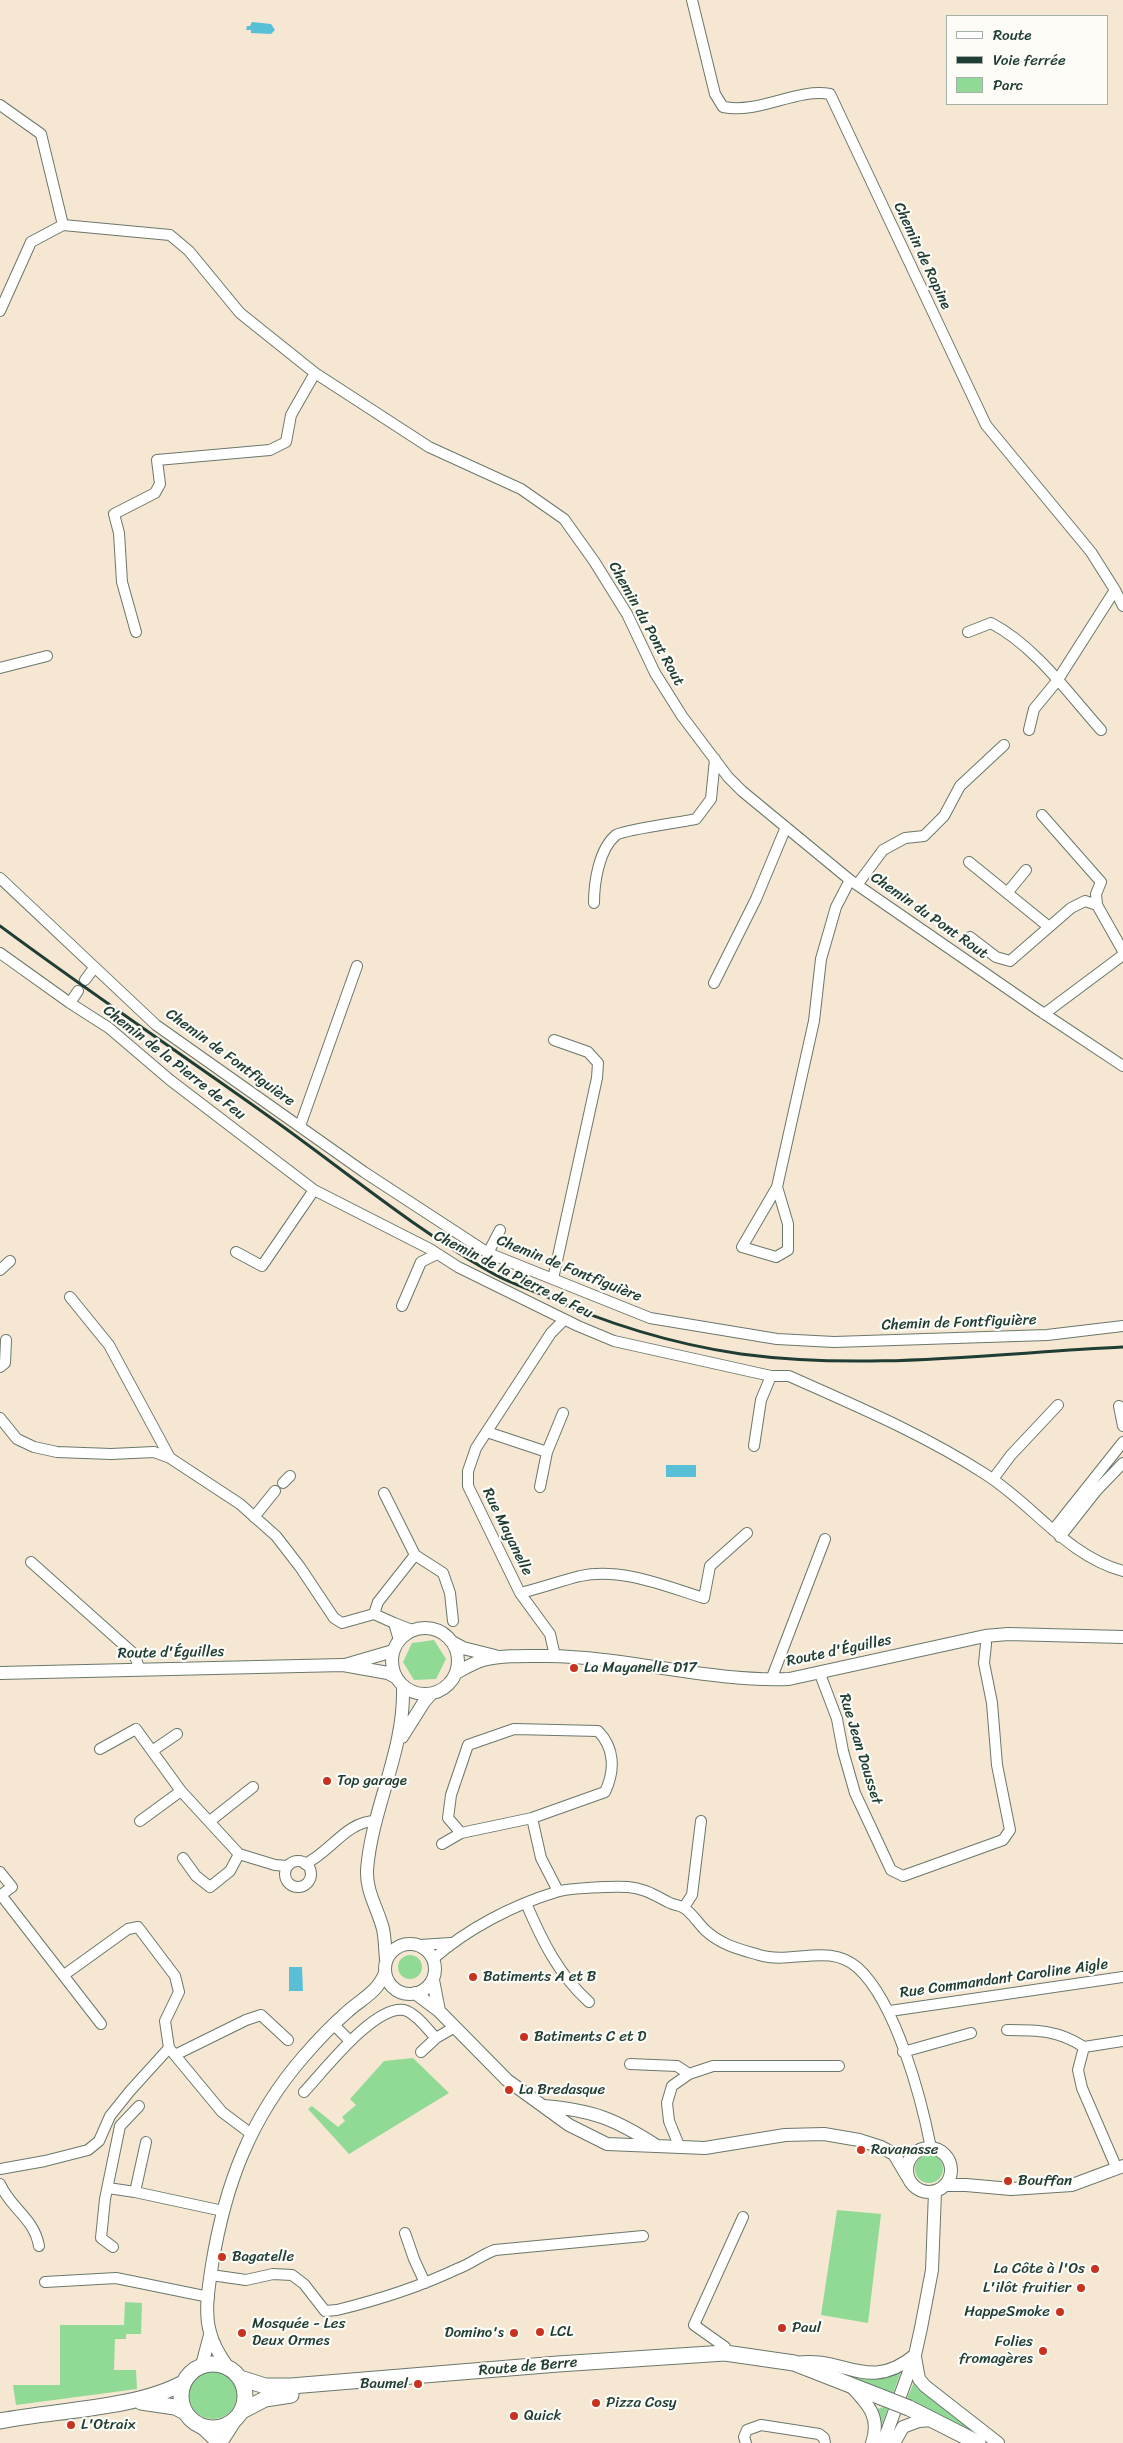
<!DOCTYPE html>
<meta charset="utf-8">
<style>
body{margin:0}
#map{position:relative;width:1123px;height:2443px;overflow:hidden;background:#f5e7d1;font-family:Sriracha,sans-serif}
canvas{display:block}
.legend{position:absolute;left:946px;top:15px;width:162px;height:90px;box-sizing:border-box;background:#fdfcf7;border:1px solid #a4b0a9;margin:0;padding:6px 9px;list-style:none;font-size:15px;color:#1f3d34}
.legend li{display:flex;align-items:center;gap:10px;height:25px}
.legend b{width:25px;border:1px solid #a4b0a9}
</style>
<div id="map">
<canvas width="1123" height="2443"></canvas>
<ul class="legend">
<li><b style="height:6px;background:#fff"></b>Route</li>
<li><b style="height:6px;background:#1f3d34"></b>Voie ferrée</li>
<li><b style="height:14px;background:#91da96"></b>Parc</li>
</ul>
</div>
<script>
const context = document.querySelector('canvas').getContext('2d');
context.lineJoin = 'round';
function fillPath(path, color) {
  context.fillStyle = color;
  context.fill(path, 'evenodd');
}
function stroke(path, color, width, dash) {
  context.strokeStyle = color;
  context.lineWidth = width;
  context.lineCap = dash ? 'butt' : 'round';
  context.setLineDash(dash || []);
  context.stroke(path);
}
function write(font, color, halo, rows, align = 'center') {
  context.font = font + ' Sriracha,sans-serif';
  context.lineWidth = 4.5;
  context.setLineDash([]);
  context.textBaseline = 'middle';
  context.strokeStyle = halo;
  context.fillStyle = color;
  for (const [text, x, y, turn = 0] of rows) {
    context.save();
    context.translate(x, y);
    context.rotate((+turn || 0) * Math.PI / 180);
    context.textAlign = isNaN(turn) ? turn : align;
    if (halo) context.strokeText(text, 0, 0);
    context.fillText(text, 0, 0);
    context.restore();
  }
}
const green = new Path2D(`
 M434,1640L446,1659L436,1679L414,1680L403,1662L412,1643Z
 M398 1967a12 12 0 1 1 24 0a12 12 0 1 1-24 0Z
 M413,2058L449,2093L349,2154L308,2109L312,2106L338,2127L345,2121L342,2117L356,2105L350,2099L384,2061Z
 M915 2169a14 14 0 1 1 28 0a14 14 0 1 1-28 0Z
 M837,2210L881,2214L868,2323L821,2315Z
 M125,2302L142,2303L141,2334H126V2339H115L114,2370H136L137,2389L16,2405L13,2385H60V2325H124Z
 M834,2371H901L880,2430L875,2410L883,2407L889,2391Z
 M189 2395a24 24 0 1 1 48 0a24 24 0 1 1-48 0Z
 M914,2382L980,2436L906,2401Z`);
const water = new Path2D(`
 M252,22L271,24L275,30L271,34L251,33V30H246L247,26H250Z
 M666,1465H696V1477H666Z
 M289,1967H302L303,1991H289Z`);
const minor = new Path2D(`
 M692,0L715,94L723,107C760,114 796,88 830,94L986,425L1091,552L1115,590L1123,606
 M0,105L41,134L63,225L170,235L189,251L240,313L315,373L429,447L521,489L564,519L594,561L627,614L655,673L682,716L728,777L742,791L850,880L1037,1009L1123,1066
 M0,311L31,242L63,225
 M136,632L122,582L119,533L114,514L155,493L160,484L157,460L270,450L286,442L291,415L315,373
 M968,632L991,623C1035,646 1068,693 1101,730
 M0,668L47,656
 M1029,730L1034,709L1057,681L1115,590
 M1042,815L1101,882L1096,894L1097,905L1123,951
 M969,862L1049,927
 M0,878L156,1025L364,1172L488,1253L650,1318L777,1339L834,1342L1047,1335L1123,1326
 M857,885L883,850L905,838L924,836L944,816L960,786L1004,745
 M1007,893L1026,870
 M594,903C594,882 599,849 616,835C623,830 683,822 696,819L711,799L715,759
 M970,937L996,957L1010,961L1071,908L1085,901L1097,905
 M0,953L70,1003L109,1028L170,1080L314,1190L430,1249L458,1267L578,1326L614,1341L771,1376H789C856,1406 923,1434 985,1474C1034,1505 1066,1555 1123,1571
 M85,980L94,968
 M714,983L756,899L786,827
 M70,1003L78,991
 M1044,1014L1123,955
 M300,1126L357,966
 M777,1187L742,1247L776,1257L788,1250V1224L777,1187L814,1021L821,959L836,907L850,880
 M236,1252L262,1266L314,1190
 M488,1253L500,1230
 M0,1270L10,1261
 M553,1279L597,1078L598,1063L588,1052L554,1040
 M70,1297L109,1345L170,1458
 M402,1306L421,1262L437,1254
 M0,1367L5,1363L6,1340
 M1119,1406L1123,1426
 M0,1418L17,1439L34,1447L57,1452L111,1454L154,1452L170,1458L240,1504L276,1536L300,1567L334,1618L342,1623L374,1614L394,1623
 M487,1432L547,1452
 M754,1446L761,1400L771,1376
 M993,1479L1011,1455L1058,1405
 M283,1483L290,1476
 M540,1487L547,1452L563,1413
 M384,1493L415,1555L443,1573L450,1593L453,1621
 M254,1517L275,1491
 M1053,1530L1123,1442
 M1060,1537L1097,1490L1123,1463
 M31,1562L134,1654L140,1670
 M520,1593C541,1588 560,1581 580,1576C621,1567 665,1586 704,1598L710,1566L747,1533
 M374,1614L378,1602L415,1555
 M399,1640L394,1623L412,1630
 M555,1656L550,1634L520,1593L468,1486V1471L476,1448L551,1333L564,1320
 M820,1674L837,1719L843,1751L855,1793L891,1870L903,1876L1003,1840L1010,1830L997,1765L992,1703L984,1663L986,1644L985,1636
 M771,1680L825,1539
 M100,1749L136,1729L181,1791L239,1854L275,1865L287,1866
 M152,1751L177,1734
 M532,1818L541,1858L558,1891
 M140,1821L181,1791
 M210,1821L253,1787
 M442,1844L461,1833L532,1818L605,1792C615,1771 615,1748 598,1731L514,1729L468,1745L451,1795L448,1818L461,1833
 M183,1858L196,1876L210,1887L230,1871L239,1854
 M285 1874a13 13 0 1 1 26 0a13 13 0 1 1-26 0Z
 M305,1864C331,1852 346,1821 376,1821
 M0,1872L12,1887L1,1895L101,2024
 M526,1903C542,1941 559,1975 589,2002
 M684,1907L692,1895L701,1821
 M420,1945L451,1943
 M433,1959C467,1929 513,1905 556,1892C568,1888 614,1886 628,1887C644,1888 656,1896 670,1903C674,1905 680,1905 684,1908C692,1913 698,1923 705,1930C721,1945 739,1949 759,1955C792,1965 829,1942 858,1968C896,2003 921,2097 931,2148
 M64,1975L128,1929L138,1927L175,1976L179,1992L165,2021L169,2048
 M890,2011L1123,1977
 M334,2025L350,2041
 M1007,2030C1037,2030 1058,2030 1084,2047L1078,2070L1082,2088L1117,2169
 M1084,2047L1123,2041
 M421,2052L436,2038L455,2027
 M903,2052L971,2033
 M175,2055L246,2020L261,2015L288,2040
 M630,2064L677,2066L689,2074
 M304,2092C323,2072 374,2005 404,2010C416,2013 427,2029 436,2038
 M146,2142L135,2192L223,2211
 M680,2148L669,2121L667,2103L672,2086L689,2074L713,2066H839
 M0,2169L45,2161L88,2150L99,2141L110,2116L130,2091L169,2048L222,2112L250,2133
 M0,2184C11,2209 34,2218 39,2246
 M108,2188L135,2192
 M405,2233L414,2259L425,2283
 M113,2247L101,2238L105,2199L120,2126L139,2106
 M211,2275L246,2280L273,2274L292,2275L304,2284L325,2311L337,2310C378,2300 419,2287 457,2269C471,2264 481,2255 495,2250L643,2236
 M45,2282L116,2278L209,2297
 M725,2353V2347L694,2325L743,2217
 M746,2443L744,2437L747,2430L761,2425L819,2434L824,2438L825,2443`);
const tertiary = new Path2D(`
 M392 1661a33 33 0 1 1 66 0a33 33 0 1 1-66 0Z
 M452,1642L463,1648L495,1656
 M345,1665L393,1651
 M0,1673L343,1665L388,1673L395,1677
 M456,1673C465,1668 473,1663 483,1660C504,1655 526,1656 547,1656C629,1657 708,1682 789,1679L985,1636L1008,1634L1123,1637
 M402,1737L424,1702L431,1694
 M385 1969a25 25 0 1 1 50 0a25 25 0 1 1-50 0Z
 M386,1959C385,1949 385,1938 383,1929C378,1909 366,1892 367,1870C372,1807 405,1751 403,1687
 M433,1980L439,2011
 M415,1993L439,2011L507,2080L569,2125L607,2144L705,2148L785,2135L824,2134L859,2140L881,2147L894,2154L907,2176
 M543,2106C593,2110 615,2119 657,2146
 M907 2170a22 22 0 1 1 44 0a22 22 0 1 1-44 0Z
 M946,2185H966L1011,2189L1072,2185L1123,2166
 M915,2357L919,2379L925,2386L998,2443
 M796,2363C843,2355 868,2394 915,2355
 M202,2365L210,2335
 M227,2366C220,2356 213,2345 210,2332C204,2312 209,2285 212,2265C225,2185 250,2118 304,2056C317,2041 331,2026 346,2013C361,1999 377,1993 385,1973
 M851,2386C868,2404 881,2417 872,2443
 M199,2425L218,2443
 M221,2443L237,2418
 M883,2443L915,2355L921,2328L932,2270L935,2192
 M894,2443L903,2427L919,2421L932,2420`);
const primary = new Path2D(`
 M181 2396a32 32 0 1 1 64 0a32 32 0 1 1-64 0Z
 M240,2378L265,2386H291L558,2364L725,2353L794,2363L881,2397
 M141,2402L175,2407L185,2412
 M909,2408L978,2443
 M242,2411L265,2399L291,2395
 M0,2421C56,2410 135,2409 183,2383`);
const rail = new Path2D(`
 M0,926C89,992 181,1054 271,1118C344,1170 413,1228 492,1273C506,1281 522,1287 538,1293C602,1322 672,1344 741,1354C868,1371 996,1353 1123,1347`);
const primaryBridge = new Path2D(`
 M881,2397L909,2408`);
const markers = [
 [574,1668,5,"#c8321e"],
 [327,1781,5,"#c8321e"],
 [473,1977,5,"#c8321e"],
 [524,2037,5,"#c8321e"],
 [509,2090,5,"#c8321e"],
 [861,2150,5,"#c8321e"],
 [1008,2181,5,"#c8321e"],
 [222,2257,5,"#c8321e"],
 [1095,2269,5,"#c8321e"],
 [1081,2288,5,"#c8321e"],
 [1060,2312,5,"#c8321e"],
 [782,2328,5,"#c8321e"],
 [540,2332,5,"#c8321e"],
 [242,2333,5,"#c8321e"],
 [514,2333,5,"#c8321e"],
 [1043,2351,5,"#c8321e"],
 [418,2384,5,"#c8321e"],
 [596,2403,5,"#c8321e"],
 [514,2416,5,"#c8321e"],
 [71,2425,5,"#c8321e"]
];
const streetNames = [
 ["Chemin de Rapine",922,256,65],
 ["Chemin du Pont Rout",646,624,61],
 ["Chemin du Pont Rout",929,916,35],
 ["Chemin de Fontfiguière",230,1058,36],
 ["Chemin de la Pierre de Feu",174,1063,38],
 ["Chemin de Fontfiguière",569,1269,22],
 ["Chemin de la Pierre de Feu",513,1275,27],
 ["Chemin de Fontfiguière",959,1323,-2],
 ["Rue Mayanelle",507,1532,64],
 ["Route d'Éguilles",839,1651,-12],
 ["Route d'Éguilles",171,1653,-1],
 ["Rue Jean Dausset",860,1749,73],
 ["Rue Commandant Caroline Aigle",1004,1979,-8],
 ["Route de Berre",528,2367,-5]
];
const poiNames = [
 ["La Mayanelle D17",584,1668],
 ["Top garage",337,1781],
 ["Batiments A et B",483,1977],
 ["Batiments C et D",534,2037],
 ["La Bredasque",519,2090],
 ["Ravanasse",871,2150],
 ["Bouffan",1018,2181],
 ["Bagatelle",232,2257],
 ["La Côte à l'Os",1085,2269,"right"],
 ["L'ilôt fruitier",1071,2288,"right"],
 ["HappeSmoke",1050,2312,"right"],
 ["Mosquée - Les",252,2324],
 ["Deux Ormes",252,2341],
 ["Paul",792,2328],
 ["LCL",550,2332],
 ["Domino's",504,2333,"right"],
 ["Folies",1033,2342,"right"],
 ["fromagères",1033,2359,"right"],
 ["Baumel",408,2384,"right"],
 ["Pizza Cosy",606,2403],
 ["Quick",524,2416],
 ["L'Otraix",81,2425]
];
fillPath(green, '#91da96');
fillPath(water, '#59bfd7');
stroke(minor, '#6a786b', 12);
stroke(tertiary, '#6a786b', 14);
stroke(primary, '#6a786b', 17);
stroke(minor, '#fff', 10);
stroke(tertiary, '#fff', 12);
stroke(primary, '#fff', 15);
stroke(rail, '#1f3d34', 3);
stroke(primaryBridge, '#6a786b', 17, []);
stroke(primaryBridge, '#fff', 15);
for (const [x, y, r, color] of markers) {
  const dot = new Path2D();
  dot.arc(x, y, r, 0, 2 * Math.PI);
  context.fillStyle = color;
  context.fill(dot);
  stroke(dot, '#fdfcf7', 2);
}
write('15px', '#1f3d34', '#fdfcf7', streetNames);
write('15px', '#1f3d34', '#fdfcf7', poiNames, 'left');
</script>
